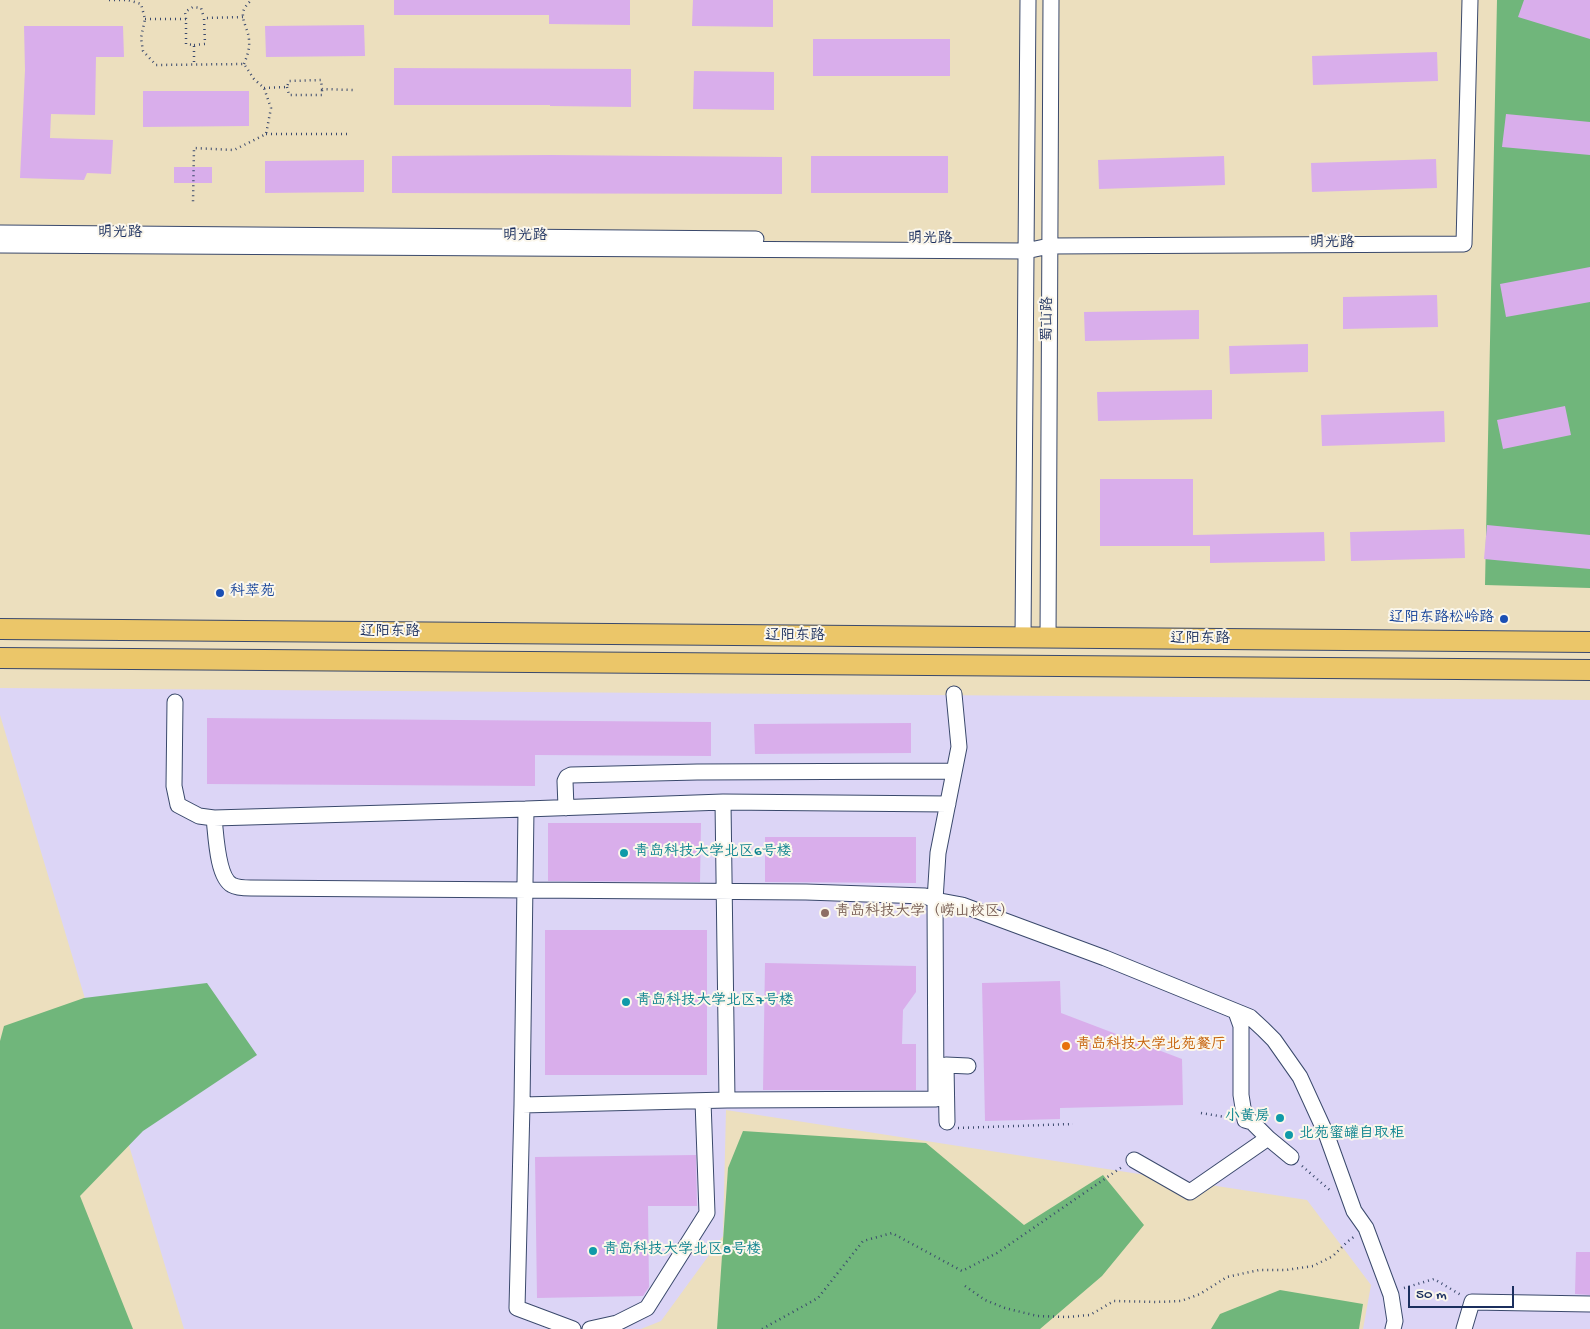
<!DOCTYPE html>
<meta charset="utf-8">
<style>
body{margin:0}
#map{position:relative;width:1590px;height:1329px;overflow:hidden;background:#ecdfbe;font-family:"Gochi Hand",sans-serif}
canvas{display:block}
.scale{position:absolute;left:1408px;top:1286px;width:106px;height:22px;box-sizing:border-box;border:2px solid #1b2f5e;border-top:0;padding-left:6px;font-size:15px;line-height:18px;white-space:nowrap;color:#1b2f5e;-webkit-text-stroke:4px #fbf7ec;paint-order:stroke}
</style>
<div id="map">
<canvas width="1590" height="1329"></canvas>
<div class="scale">50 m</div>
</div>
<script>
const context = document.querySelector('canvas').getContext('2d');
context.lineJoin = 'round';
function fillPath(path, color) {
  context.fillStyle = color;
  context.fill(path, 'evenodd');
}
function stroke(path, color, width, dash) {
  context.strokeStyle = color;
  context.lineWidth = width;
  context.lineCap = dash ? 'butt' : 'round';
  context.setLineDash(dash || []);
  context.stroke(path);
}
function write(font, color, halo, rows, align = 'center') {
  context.font = font + ' "Gochi Hand","LXGW WenKai TC",sans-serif';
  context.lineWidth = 4;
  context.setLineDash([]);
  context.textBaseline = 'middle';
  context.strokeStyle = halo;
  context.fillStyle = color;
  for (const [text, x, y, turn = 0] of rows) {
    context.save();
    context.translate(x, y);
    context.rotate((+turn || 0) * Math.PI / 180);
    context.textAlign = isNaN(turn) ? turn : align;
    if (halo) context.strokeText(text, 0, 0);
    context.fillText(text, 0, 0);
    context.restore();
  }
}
const built = new Path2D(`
 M0,688L1590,700V1329H1363L1371,1285L1307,1200L726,1110L723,1236L661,1321L641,1329H184L0,715Z`);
const forest = new Path2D(`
 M1497,0H1590V588L1485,585Z
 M207,983L257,1055L143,1131L80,1196L133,1329H0V1041L4,1026L84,998Z
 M743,1131L926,1143L1024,1225L1103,1175L1144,1225L1102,1276L1040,1329H717L728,1168Z
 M1280,1290L1363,1304L1359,1329H1211L1220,1314Z`);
const building = new Path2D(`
 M394,0H630V25L549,24V15H394Z
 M693,0H773V27L692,26Z
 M1524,0H1590V39L1518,17Z
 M364,25L365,56L266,57L265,26Z
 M24,26H123L124,57H96L95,115L51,114L50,138L113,140L111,174L87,173L84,180L20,178L25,70Z
 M813,39H950V76H813Z
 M1437,52L1438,81L1313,85L1312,56Z
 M394,68L631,69V107L550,106V105H394Z
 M694,71L774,72V110L693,109Z
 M143,91H249V126L143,127Z
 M1506,114L1590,122V155L1502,147Z
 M550,155L782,157V194L392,193V156Z
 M811,156H948V193H811Z
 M1224,156L1225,185L1099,189L1098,160Z
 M1436,159L1437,188L1312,192L1311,163Z
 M364,160V192L265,193V161Z
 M174,167H212V183H174Z
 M1590,267V302L1506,317L1500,284Z
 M1437,295L1438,327L1343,329V297Z
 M1199,310V339L1085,341L1084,312Z
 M1308,344V372L1230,374L1229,346Z
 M1212,390V419L1098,421L1097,392Z
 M1565,406L1571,435L1503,449L1497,420Z
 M1444,411L1445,442L1322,446L1321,415Z
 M1100,479H1193V535L1324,532L1325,561L1210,563V546H1100Z
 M1487,525L1590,535V569L1484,559Z
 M1464,529L1465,558L1351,561L1350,532Z
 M207,718L711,722V756L535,755V786L207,784Z
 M911,723V753L755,754L754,724Z
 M548,823H701L700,882L548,881Z
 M765,837H916V883L765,882Z
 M545,930H707V1075H545Z
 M765,963L916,966V992L903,1010L902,1044H916V1090H763Z
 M1060,981L1061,1013L1182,1059L1183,1105L1060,1108V1119L985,1121L982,983Z
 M696,1155L697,1206H648L649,1287L643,1296L537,1298L535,1157Z
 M1576,1252H1590V1295L1575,1294Z`);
const path = new Path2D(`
 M109,0H128L141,4L145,19L141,38L143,51L156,65L244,64L254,79L264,88L271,108L266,134L234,150L194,148L193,202
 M145,19H186V44L194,45V65
 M186,19L185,12L193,7L201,8L204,18
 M194,45L205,44L204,18L243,17
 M244,64C247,56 250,49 249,40C248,24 234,14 252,0
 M287,87L289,95H322V90
 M264,88L287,87L289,81L321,80L322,89L353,90
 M266,134H350
 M1201,1113L1231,1118
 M958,1128L1073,1124
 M1302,1166L1332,1192
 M965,1286L985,1300L1005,1308L1037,1316L1067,1317L1090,1315L1114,1301L1156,1302L1181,1301L1200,1294L1227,1277L1259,1270H1286L1313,1266L1333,1256L1347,1242L1355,1236
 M1404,1288L1434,1279L1461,1295
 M762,1329L818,1298L863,1241L892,1233L962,1271L997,1253L1122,1167`);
const minor = new Path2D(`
 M0,233L756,239
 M0,245L1026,251L1049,246L1464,244L1470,0
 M1023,638L1028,0
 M1048,639L1051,0
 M175,702L174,786L178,805L199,816L214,818L526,809
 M723,802L727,1100L936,1099L935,900L938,853L959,747L954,694
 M566,808L565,781L567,777L571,775L697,772L954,771
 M214,818C216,834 217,877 232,885C237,888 246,888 251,888L806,892L925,896L935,900L962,905L1105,958L1250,1017L1263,1029L1274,1040L1300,1077L1327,1136L1354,1211L1366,1228L1391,1295L1395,1321L1393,1329
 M1236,1012L1241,1026V1095L1245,1120L1252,1122L1268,1138L1291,1157
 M727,1100L522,1105L526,809L723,802L948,804
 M522,1105L517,1308L573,1329
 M947,1122L946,1065L968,1066
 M1134,1160L1190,1192L1268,1138
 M590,1329L617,1323L647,1308L707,1213L703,1101
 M1464,1329L1472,1302L1590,1304`);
const major = new Path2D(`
 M0,629L1590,642
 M0,658L1590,670`);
const markers = [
 [220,593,5,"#1a4fb4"],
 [1504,619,5,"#1a4fb4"],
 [624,853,5,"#0f9aa8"],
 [825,913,5,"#8d6e63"],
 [626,1002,5,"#0f9aa8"],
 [1066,1046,5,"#e8710a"],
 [1280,1118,5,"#0f9aa8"],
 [1289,1135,5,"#0f9aa8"],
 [593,1251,5,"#0f9aa8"]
];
const streetNames = [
 ["明光路",120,234],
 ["明光路",525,237],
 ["明光路",930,240],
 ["明光路",1332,244],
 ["蜀山路",1049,319,-90],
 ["辽阳东路",390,633],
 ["辽阳东路",795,637],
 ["辽阳东路",1200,640]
];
const transitNames = [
 ["科萃苑",230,593],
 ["辽阳东路松岭路",1494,619,"right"]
];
const cultureNames = [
 ["青岛科技大学北区6号楼",634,853],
 ["青岛科技大学北区7号楼",636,1002],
 ["小黄房",1270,1118,"right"],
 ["北苑蜜罐自取柜",1299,1135],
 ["青岛科技大学北区8号楼",603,1251]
];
const educationNames = [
 ["青岛科技大学（崂山校区）",835,913]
];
const foodNames = [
 ["青岛科技大学北苑餐厅",1076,1046]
];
fillPath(built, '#dcd5f6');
fillPath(forest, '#70b67b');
fillPath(building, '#d9aeeb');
stroke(minor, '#3a496c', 17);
stroke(major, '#3a496c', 22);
stroke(path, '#3a496c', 2.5, [1, 4]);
stroke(minor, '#fff', 15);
stroke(major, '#ebc669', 20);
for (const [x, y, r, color] of markers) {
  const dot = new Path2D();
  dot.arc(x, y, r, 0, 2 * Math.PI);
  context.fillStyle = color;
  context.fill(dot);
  stroke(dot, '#fbf7ec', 2);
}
write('15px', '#1b2f5e', '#fbf7ec', streetNames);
write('15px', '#164399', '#fbf7ec', transitNames, 'left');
write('15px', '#0d838f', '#fbf7ec', cultureNames, 'left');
write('15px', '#785e54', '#fbf7ec', educationNames, 'left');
write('15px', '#c56008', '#fbf7ec', foodNames, 'left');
</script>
